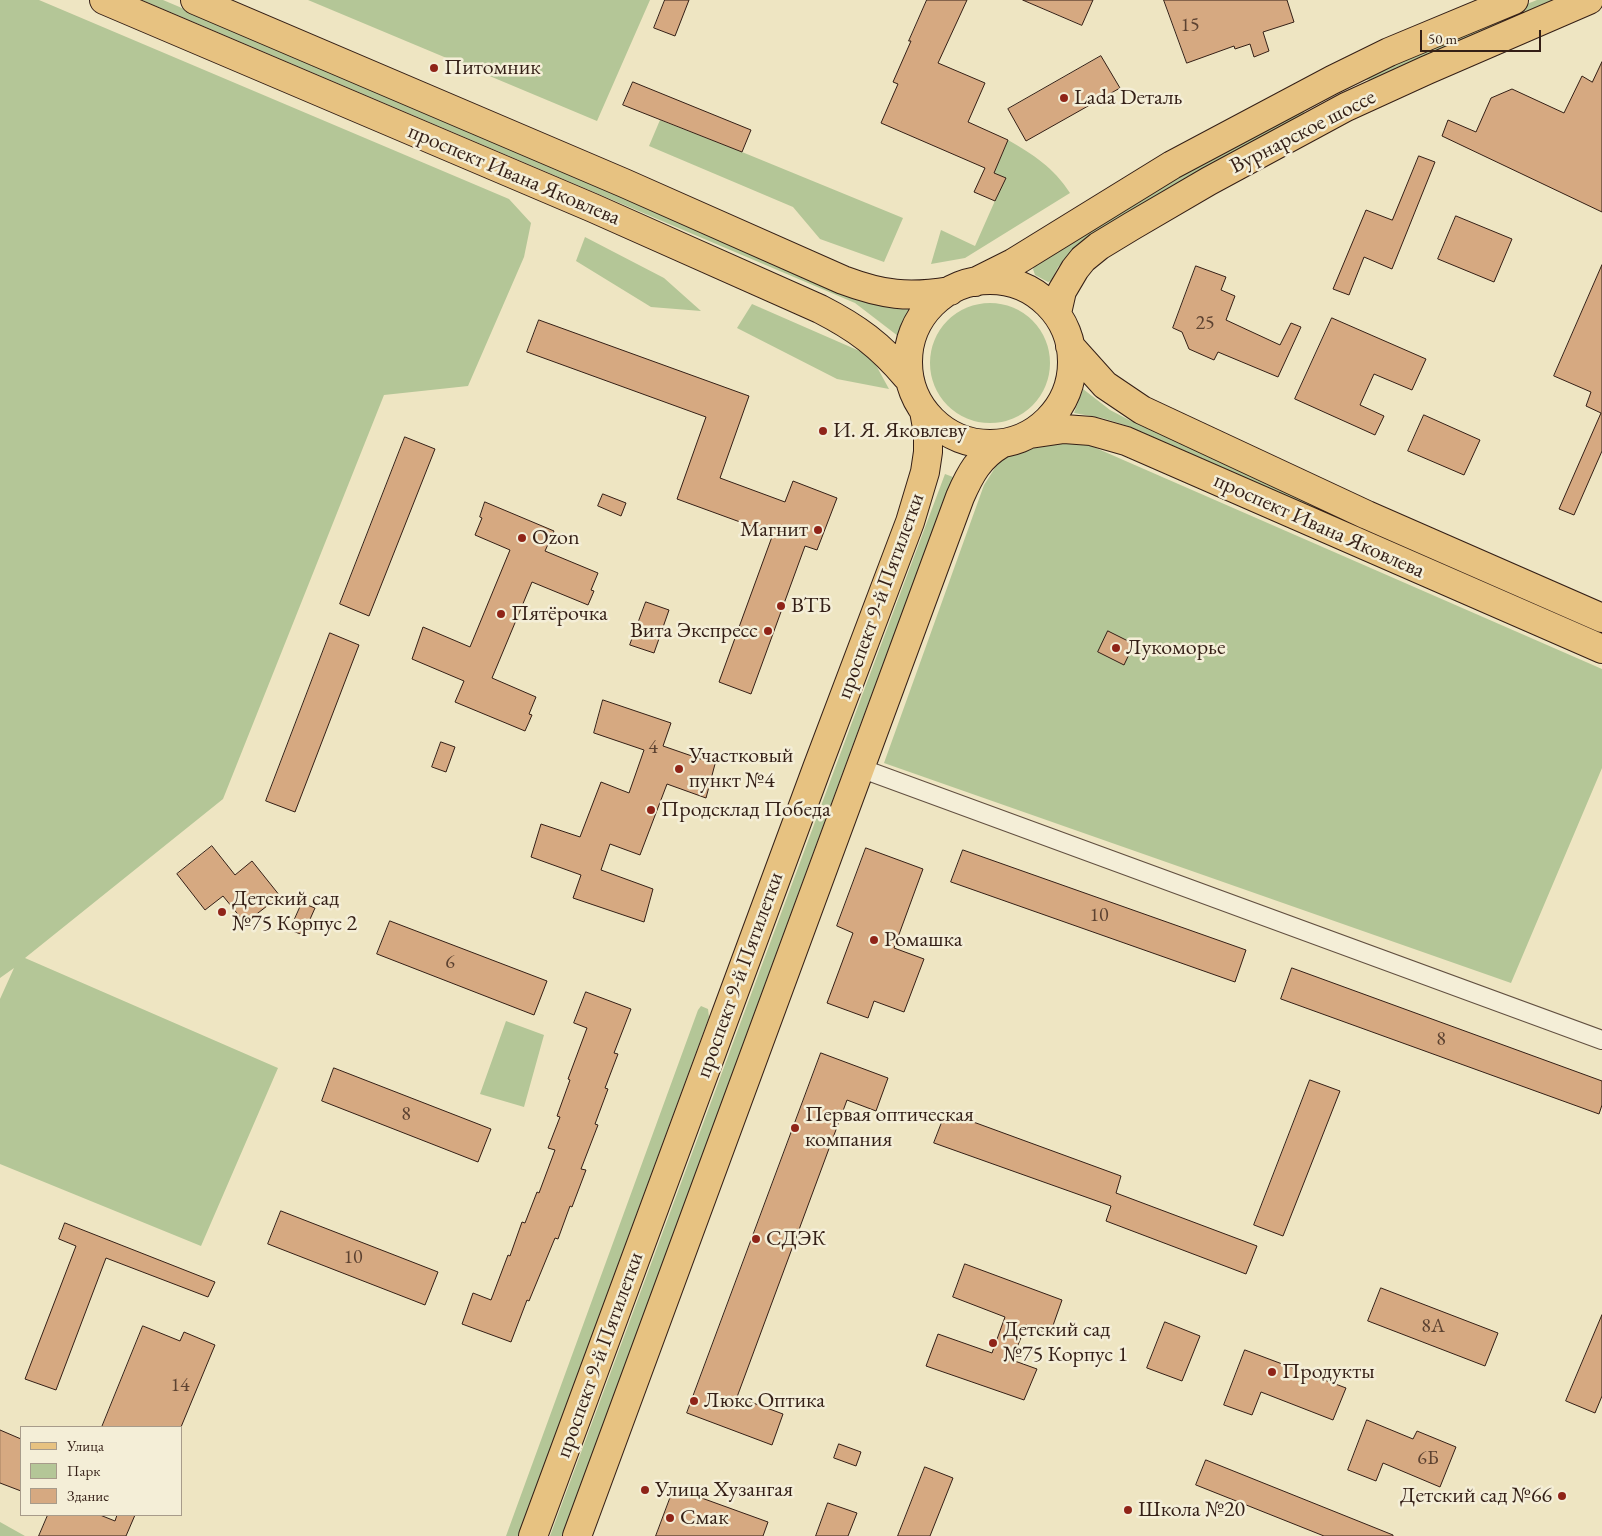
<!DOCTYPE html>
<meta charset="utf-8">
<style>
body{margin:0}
#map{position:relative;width:1602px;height:1536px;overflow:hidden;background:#eee5c2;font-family:"EB Garamond",serif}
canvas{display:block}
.legend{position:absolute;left:20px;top:1426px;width:162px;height:90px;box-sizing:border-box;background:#f4eed7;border:1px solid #a79b8a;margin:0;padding:6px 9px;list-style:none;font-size:15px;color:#341f16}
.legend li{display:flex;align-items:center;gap:10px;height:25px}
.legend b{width:25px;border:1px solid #a79b8a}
.scale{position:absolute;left:1420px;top:30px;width:121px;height:22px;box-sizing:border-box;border:2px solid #341f16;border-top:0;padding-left:6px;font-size:15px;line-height:18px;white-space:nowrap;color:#341f16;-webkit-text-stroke:4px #f4eed7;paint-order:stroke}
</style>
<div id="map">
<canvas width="1602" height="1536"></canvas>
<ul class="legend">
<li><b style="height:6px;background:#e7c281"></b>Улица</li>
<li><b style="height:14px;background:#b4c697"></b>Парк</li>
<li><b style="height:14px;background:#d6a981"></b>Здание</li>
</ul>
<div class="scale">50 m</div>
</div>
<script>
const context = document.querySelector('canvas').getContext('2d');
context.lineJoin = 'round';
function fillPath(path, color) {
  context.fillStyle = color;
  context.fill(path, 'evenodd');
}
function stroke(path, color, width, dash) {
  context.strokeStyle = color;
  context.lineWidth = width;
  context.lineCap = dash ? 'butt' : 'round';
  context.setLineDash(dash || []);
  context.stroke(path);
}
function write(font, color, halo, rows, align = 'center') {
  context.font = font + ' "EB Garamond",serif';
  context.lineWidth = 5;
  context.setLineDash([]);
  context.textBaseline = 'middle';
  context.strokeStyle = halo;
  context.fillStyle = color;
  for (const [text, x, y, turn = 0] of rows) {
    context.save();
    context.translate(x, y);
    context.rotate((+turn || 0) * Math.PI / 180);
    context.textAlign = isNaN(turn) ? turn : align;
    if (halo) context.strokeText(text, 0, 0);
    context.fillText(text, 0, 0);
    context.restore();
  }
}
const green = new Path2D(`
 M0,0H39L509,199L531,223L524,257L468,386L384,395L223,799L25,958L278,1068L201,1246L0,1164V999L14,968L0,978Z
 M142,0H163L857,294L913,302L898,336L855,303Z
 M308,0H650L597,121Z
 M1537,0H1557L1479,32L1370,80L1364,79L1477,24Z
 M1301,109L1304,111V116L1079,246L1058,267L1051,281L1048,282L1035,275L1033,269L1036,265L1121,208Z
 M660,120L742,152L903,218L884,262L820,239L793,207L649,146Z
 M1008,140C1034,155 1053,167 1070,193L965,258L931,264L941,230L975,246L1005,178L994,173Z
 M585,237L664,278L701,311L651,307L576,261Z
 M930 363a60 60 0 1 1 120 0a60 60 0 1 1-120 0Z
 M752,304L871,356L889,389L837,379L737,328Z
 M1083,389L1110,410L1129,420L1602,628V634L1128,426L1102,418L1074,413Z
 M1045,433L1089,445L1602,669V768L1511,983L884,763L984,485L1007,449Z
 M945,474L953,477L859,728L562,1536H550L851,725Z
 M701,1006L708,1009L709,1017L518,1536H506L698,1010Z
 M506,1021L544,1035L524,1107L480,1094Z
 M0,1522L25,1536H0Z`);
const building = new Path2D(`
 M665,0H689L675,36L654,28Z
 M927,0H967L938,63L985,83L968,122L1008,140L994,173L1006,178L995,201L974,192L985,168L881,123L898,84L893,82L911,41H909Z
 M1023,0H1093L1082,25Z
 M1164,0H1287L1294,22L1263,32L1269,51L1254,57L1250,44L1235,49L1234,46L1187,63Z
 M1101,56L1120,88L1026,141L1008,109Z
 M1602,62V212L1442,136L1448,120L1476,132L1491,98L1512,89L1564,113L1582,76L1592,82Z
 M633,82L751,130L742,152L623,105Z
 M1419,156L1435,162L1392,269L1364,257L1349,295L1333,289L1366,210L1392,220Z
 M1456,216L1512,239L1494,282L1438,259Z
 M1602,265V451L1574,515L1559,509L1601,413L1586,406L1591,392L1554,376Z
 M1196,266L1226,277L1221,290L1235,296L1226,320L1280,345L1291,323L1301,327L1278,377L1218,352L1214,360L1189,349L1182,332L1173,328Z
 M1332,318L1426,359L1412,390L1374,374L1360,405L1384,416L1375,435L1295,399Z
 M539,320L749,396L720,478L785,502L793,481L837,498L817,550L805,546L751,694L719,682L773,534L677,499L706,417L527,352Z
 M1424,415L1480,440L1464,475L1408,451Z
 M405,437L435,449L369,616L340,604Z
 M603,494L626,503L621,516L598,506Z
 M485,502L554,531L545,551L598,573L591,590L594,591L588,605L532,582L492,678L536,697L529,714L532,715L525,731L455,702L464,681L412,659L423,627L470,647L510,550L475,535L482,518L480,517Z
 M646,602L669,610L654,653L630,645Z
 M1108,631L1134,644L1124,665L1098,652Z
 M330,633L359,645L295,812L266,801Z
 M603,700L671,723L663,746L715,764L706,798L667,784L640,855L610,844L601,870L653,889L644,922L573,898L581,875L531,857L541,824L580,837L601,782L629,793L644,750L594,733Z
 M441,742L455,747L446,772L432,767Z
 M212,846L235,875L252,861L280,896L245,923L223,896L205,910L177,874Z
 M866,848L923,869L894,948L924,959L904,1012L874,1001L868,1018L827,1003L853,933L837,926Z
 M963,850L1246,950L1235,982L951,882Z
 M302,903L315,908L303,935L290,930Z
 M390,921L547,981L534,1015L377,954Z
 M1292,968L1602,1081V1105L1599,1114L1281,999Z
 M586,992L631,1009L614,1053L618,1054L605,1088L608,1089L595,1124L598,1125L581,1169L586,1170L572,1207L570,1206L558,1239L555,1238L529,1301L527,1300L511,1342L462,1324L473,1293L491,1300L508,1255L510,1256L522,1222L525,1223L537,1192L539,1193L555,1150L548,1148L560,1117L557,1116L570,1080L568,1079L587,1028L574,1023Z
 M821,1053L888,1078L876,1111L847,1100L737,1397L783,1414L772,1445L687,1413Z
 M334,1068L491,1129L478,1162L322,1101Z
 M1310,1080L1340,1091L1283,1236L1254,1225Z
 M946,1112L1121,1176L1116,1193L1257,1246L1246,1274L1106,1221L1111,1206L934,1143Z
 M281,1211L438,1272L425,1305L268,1244Z
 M65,1223L215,1282L208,1297L106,1258L56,1390L25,1379L76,1246L59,1239Z
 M965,1264L1062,1300L1050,1334L1026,1325L1012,1360L1037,1369L1024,1400L926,1366L938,1334L992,1353L1005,1317L953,1297Z
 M1381,1288L1498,1333L1485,1366L1368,1321Z
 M1602,1315V1396L1595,1413L1566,1401Z
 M1165,1322L1200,1336L1182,1381L1147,1368Z
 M143,1326L180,1341L184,1332L215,1345L181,1427H102Z
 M1245,1350L1346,1388L1333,1420L1261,1392L1252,1415L1224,1405Z
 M1367,1420L1413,1439L1417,1431L1456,1447L1440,1487L1383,1463L1376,1481L1348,1470Z
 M0,1430L21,1439V1491L0,1483Z
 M839,1444L861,1452L856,1466L834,1458Z
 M1206,1460L1393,1535V1536H1324L1196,1485Z
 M925,1467L953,1478L930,1536H898Z
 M674,1488L768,1522L763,1536H656Z
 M828,1503L857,1513L848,1536H816Z
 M48,1515H100L115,1521L117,1515H135L126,1536H39Z`);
const street = new Path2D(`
 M860,768L1602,1040`);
const primary = new Path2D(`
 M104,0L593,208L820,309C857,328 880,345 907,377
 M195,0L624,183L843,280C883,295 908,298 950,291
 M908 362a82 82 0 1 1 164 0a82 82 0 1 1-164 0Z
 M975,282L1013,263L1172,165L1332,80L1389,52L1514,0
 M1057,313L1062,291L1075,269L1083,259L1099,246L1132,226L1209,181L1346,107L1427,70L1589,0
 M1070,346L1105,385L1142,410L1367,515L1602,618
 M1030,434L1064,429L1091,431L1126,441L1602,649
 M533,1536L817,768L910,522L925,472L928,452V433L924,411
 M577,1536L960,497C970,474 979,457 1001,444`);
const markers = [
 [434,68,5,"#8f2418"],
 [1064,98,5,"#8f2418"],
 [823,431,5,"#8f2418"],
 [818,530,5,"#8f2418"],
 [522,538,5,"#8f2418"],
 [781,606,5,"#8f2418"],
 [501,614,5,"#8f2418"],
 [768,631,5,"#8f2418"],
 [1116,648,5,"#8f2418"],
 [679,769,5,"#8f2418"],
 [651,810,5,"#8f2418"],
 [222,912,5,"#8f2418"],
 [874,940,5,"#8f2418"],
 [795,1128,5,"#8f2418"],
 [756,1239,5,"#8f2418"],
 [993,1343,5,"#8f2418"],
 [1272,1372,5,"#8f2418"],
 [694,1401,5,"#8f2418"],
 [645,1490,5,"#8f2418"],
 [1562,1496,5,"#8f2418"],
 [1128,1510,5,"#8f2418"],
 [670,1518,5,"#8f2418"]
];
const numberNames = [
 ["15",1190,26],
 ["25",1205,324],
 ["4",653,748],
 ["10",1099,916],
 ["6",450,963],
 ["8",1441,1040],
 ["8",406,1115],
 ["10",353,1258],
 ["8А",1433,1327],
 ["14",180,1386],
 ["6Б",1428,1459]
];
const poiNames = [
 ["Питомник",444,68],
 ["Lada Dеталь",1074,98],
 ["И. Я. Яковлеву",833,431],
 ["Магнит",808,530,"right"],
 ["Ozon",532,538],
 ["ВТБ",791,606],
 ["Пятёрочка",511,614],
 ["Вита Экспресс",758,631,"right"],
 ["Лукоморье",1126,648],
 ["Участковый",689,756],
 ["пункт №4",689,781],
 ["Продсклад Победа",661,810],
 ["Детский сад",232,899],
 ["№75 Корпус 2",232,924],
 ["Ромашка",884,940],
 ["Первая оптическая",805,1115],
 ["компания",805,1140],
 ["СДЭК",766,1239],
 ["Детский сад",1003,1330],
 ["№75 Корпус 1",1003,1355],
 ["Продукты",1282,1372],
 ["Люкс Оптика",704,1401],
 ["Улица Хузангая",655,1490],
 ["Детский сад №66",1552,1496,"right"],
 ["Школа №20",1138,1510],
 ["Смак",680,1518]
];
const streetNames = [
 ["Вурнарское шоссе",1303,132,-27],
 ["проспект Ивана Яковлева",514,175,23],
 ["проспект Ивана Яковлева",1319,526,24],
 ["проспект 9-й Пятилетки",881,596,-70],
 ["проспект 9-й Пятилетки",740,975,-70],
 ["проспект 9-й Пятилетки",600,1355,-70]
];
fillPath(green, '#b4c697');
fillPath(building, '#d6a981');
stroke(building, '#341f16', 1);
stroke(street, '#625041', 20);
stroke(primary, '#341f16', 30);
stroke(street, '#f4eed7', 18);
stroke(primary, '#e7c281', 28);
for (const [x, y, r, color] of markers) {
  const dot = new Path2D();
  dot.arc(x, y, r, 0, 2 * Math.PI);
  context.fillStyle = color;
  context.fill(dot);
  stroke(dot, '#f4eed7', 2);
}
write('20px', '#5c4231', null, numberNames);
write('22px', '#341f16', '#f4eed7', poiNames, 'left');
write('22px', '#341f16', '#f4eed7', streetNames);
</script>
